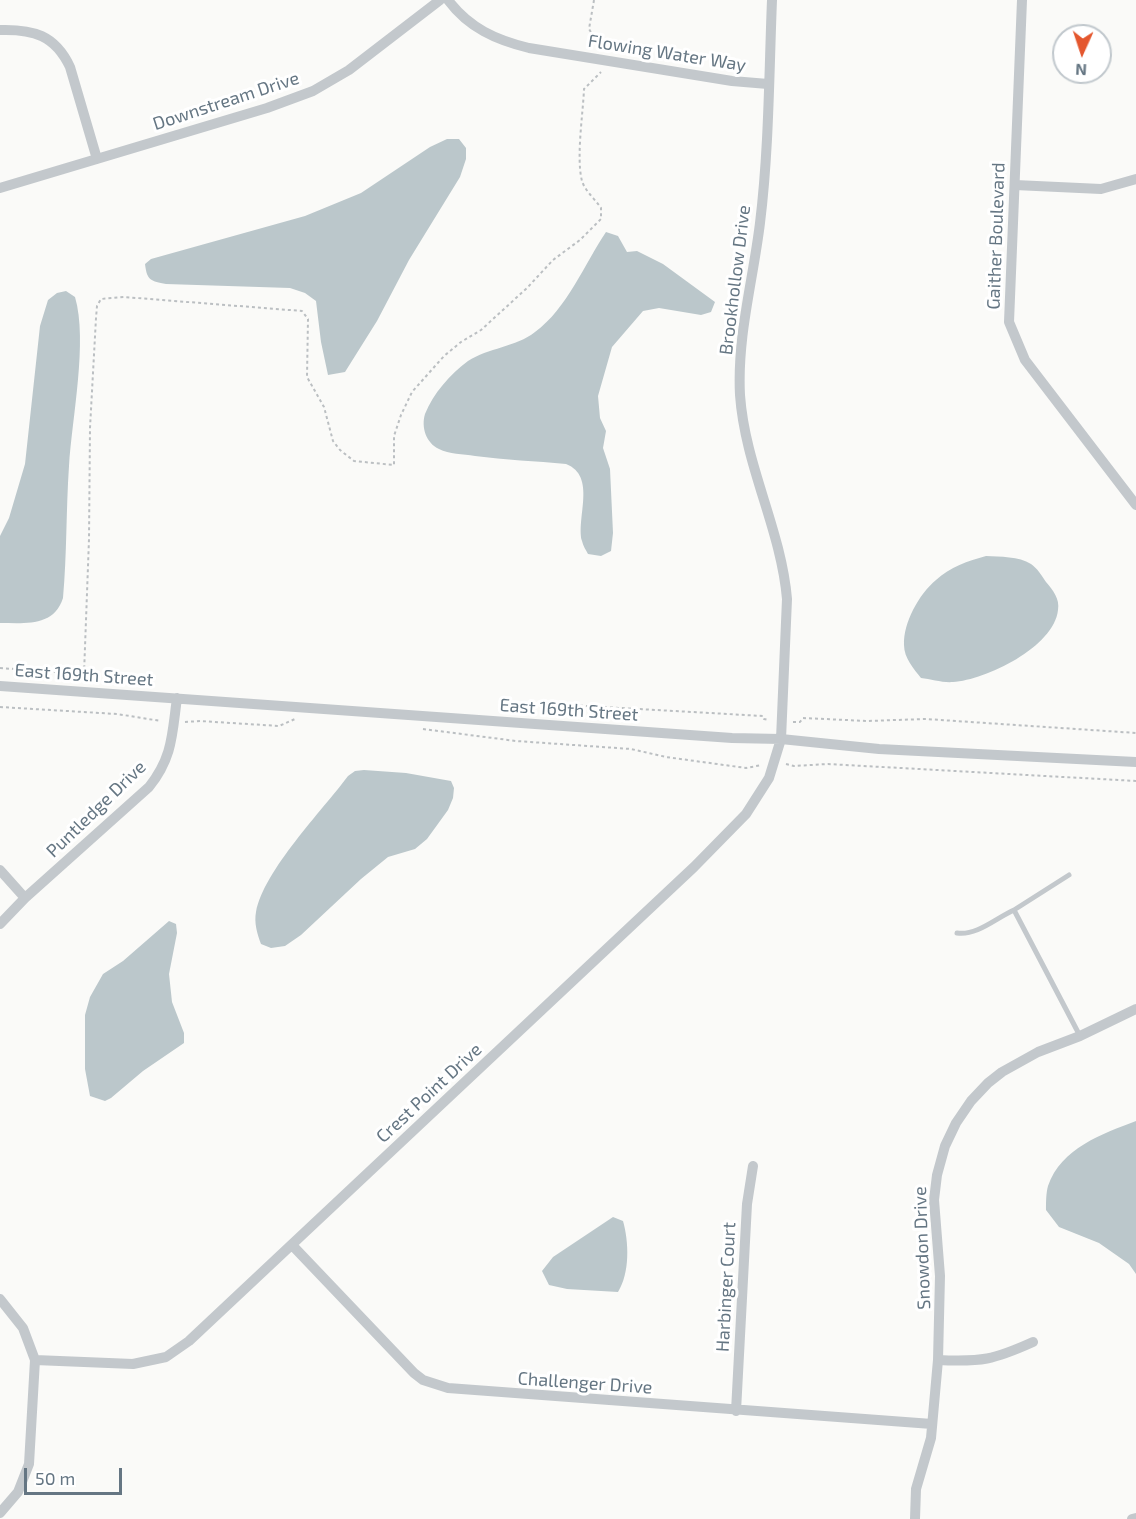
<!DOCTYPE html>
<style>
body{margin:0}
#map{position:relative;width:1136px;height:1519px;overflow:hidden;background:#fafaf8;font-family:"Exo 2",sans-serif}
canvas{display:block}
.north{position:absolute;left:1052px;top:24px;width:60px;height:60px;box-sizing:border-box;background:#fff;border:2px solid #c1c8cd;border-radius:50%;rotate:183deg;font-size:16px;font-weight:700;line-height:24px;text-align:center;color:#657683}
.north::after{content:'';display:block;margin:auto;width:21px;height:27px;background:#e4572e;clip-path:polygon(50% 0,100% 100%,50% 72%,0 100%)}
.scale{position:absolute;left:24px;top:1468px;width:98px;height:27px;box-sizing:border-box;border:3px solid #657683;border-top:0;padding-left:8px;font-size:18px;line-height:21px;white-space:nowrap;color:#657683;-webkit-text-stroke:4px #fff;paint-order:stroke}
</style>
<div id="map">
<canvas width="1136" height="1519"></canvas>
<div class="north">N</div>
<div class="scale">50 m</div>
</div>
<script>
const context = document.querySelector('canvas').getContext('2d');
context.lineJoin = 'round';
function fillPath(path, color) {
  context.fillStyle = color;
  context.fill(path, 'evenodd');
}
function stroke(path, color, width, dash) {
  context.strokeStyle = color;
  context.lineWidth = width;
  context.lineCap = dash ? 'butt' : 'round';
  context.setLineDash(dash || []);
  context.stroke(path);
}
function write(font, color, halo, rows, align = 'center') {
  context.font = font + ' "Exo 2",sans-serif';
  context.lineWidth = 6;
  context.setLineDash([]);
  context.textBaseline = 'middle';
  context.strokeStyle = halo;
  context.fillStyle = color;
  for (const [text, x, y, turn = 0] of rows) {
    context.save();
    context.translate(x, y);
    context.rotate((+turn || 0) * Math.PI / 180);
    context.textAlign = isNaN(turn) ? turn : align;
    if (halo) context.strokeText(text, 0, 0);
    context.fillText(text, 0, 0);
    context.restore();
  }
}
const water = new Path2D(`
 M447,139H459L466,148V159L460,177L409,260L377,321L345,372L328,375L321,342L316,301L305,293L290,288L166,284C151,281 147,281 145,264L151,259L305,216L361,193L430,147Z
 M606,232L618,236L627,252L637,251L663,264L715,302L711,312L701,315L659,308L643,311L612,347L598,396L600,418L606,431L603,448L610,469L613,533L611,551L601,556L588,554C586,550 583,546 582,541C576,518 597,476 566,464C536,461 505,460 475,456C463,454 449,454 439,449C426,443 421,427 425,414C433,394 450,374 468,361C488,348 516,347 535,332C567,309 585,263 606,232Z
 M66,291L75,297C88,341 72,418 69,466C66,510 67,554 63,598C54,627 25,623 0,623V536L9,518L25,464L40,326L48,300L57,293Z
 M986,556C1000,557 1019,556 1031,564C1037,568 1042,576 1046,582C1053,590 1060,599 1058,610C1054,647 986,680 953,682C943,683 931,679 921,678C914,669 904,658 904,645C903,623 919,594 936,580C950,567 968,561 986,556Z
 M364,770L406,773L451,781L454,788L453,798L448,810L427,839L415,849L388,857L361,879L301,935L285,946L271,948L261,944C257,933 254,923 256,912C264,870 322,811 348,776L355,771Z
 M169,921L176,924L177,933L169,974L172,1002L184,1033V1043L143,1071L111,1098L105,1101L90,1096L85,1069V1015L90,997L103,974L123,961Z
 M1136,1121V1274L1129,1264L1099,1243L1059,1227L1046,1210C1046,1203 1046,1193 1048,1186C1061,1148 1102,1134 1136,1121Z
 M613,1217L623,1221C629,1242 630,1273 618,1292L567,1289L549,1285L542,1271L553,1257Z`);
const path = new Path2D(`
 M594,0L589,29L600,47
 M0,668L84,674L89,539L90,428L96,318L97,306L101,299L124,297L302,311L308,319L307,377L324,407L333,441L340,450L354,461L394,465V436L401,415L412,392L444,356L461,342L481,330L527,288L553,260L580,240L601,219V208C595,199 585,191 582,181C576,158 583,114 584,89L601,72
 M550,704L763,716L764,719L769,720
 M0,707L117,714L161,721
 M185,722L200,721L279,726L295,719
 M793,722H800L803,718L867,721L926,719L1136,733
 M423,729L516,741L631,749L666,757L746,768L762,765
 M786,764L794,766L828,764L1136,781`);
const service = new Path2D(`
 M1014,910L1069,875
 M957,933C977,936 996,918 1014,910L1080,1036`);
const minor = new Path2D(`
 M448,0C469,28 496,40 529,48L732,81L768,84
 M1022,0L1009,322L1025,360L1136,505
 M0,30C33,29 55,35 70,67L97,159
 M1015,185L1101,189L1136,179
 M0,188L267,108L313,91L349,70L440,0
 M0,686L732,738L781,739L879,749L1136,762
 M0,870L25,898
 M0,924L25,898L149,787C173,757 172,734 177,698
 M292,1245L414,1373L423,1380L448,1388L932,1424
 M0,1299L23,1328L35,1360L29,1464L18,1492L0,1513
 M35,1360L133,1364L166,1357L189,1341L694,867L746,814L769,778L781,739L787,599C781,529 745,466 740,395C737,336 753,281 760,223C769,150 769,74 772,0
 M938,1360C982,1362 993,1360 1033,1342
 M736,1411L747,1204L753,1166
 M915,1519L916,1489L931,1438L938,1360L940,1276L934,1200L937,1175L945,1146L956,1123L971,1101L988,1083L1002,1072L1038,1052L1080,1036L1136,1009
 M1132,1519L1136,1518`);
const streetNames = [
 ["Flowing Water Way",667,53,9],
 ["Downstream Drive",226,101,-18],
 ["Gaither Boulevard",996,236,-88],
 ["Brookhollow Drive",735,280,-83],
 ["East 169th Street",84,675,4],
 ["East 169th Street",569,710,4],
 ["Puntledge Drive",96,809,-44],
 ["Crest Point Drive",429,1093,-43],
 ["Snowdon Drive",922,1248,-92],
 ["Harbinger Court",726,1287,-87],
 ["Challenger Drive",585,1383,4]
];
fillPath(water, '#bbc7cb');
stroke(path, '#bbbfc2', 2, [3, 3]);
stroke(service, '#c3c8cc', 5);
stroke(minor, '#c3c8cc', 10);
write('18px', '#657683', '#fff', streetNames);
</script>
